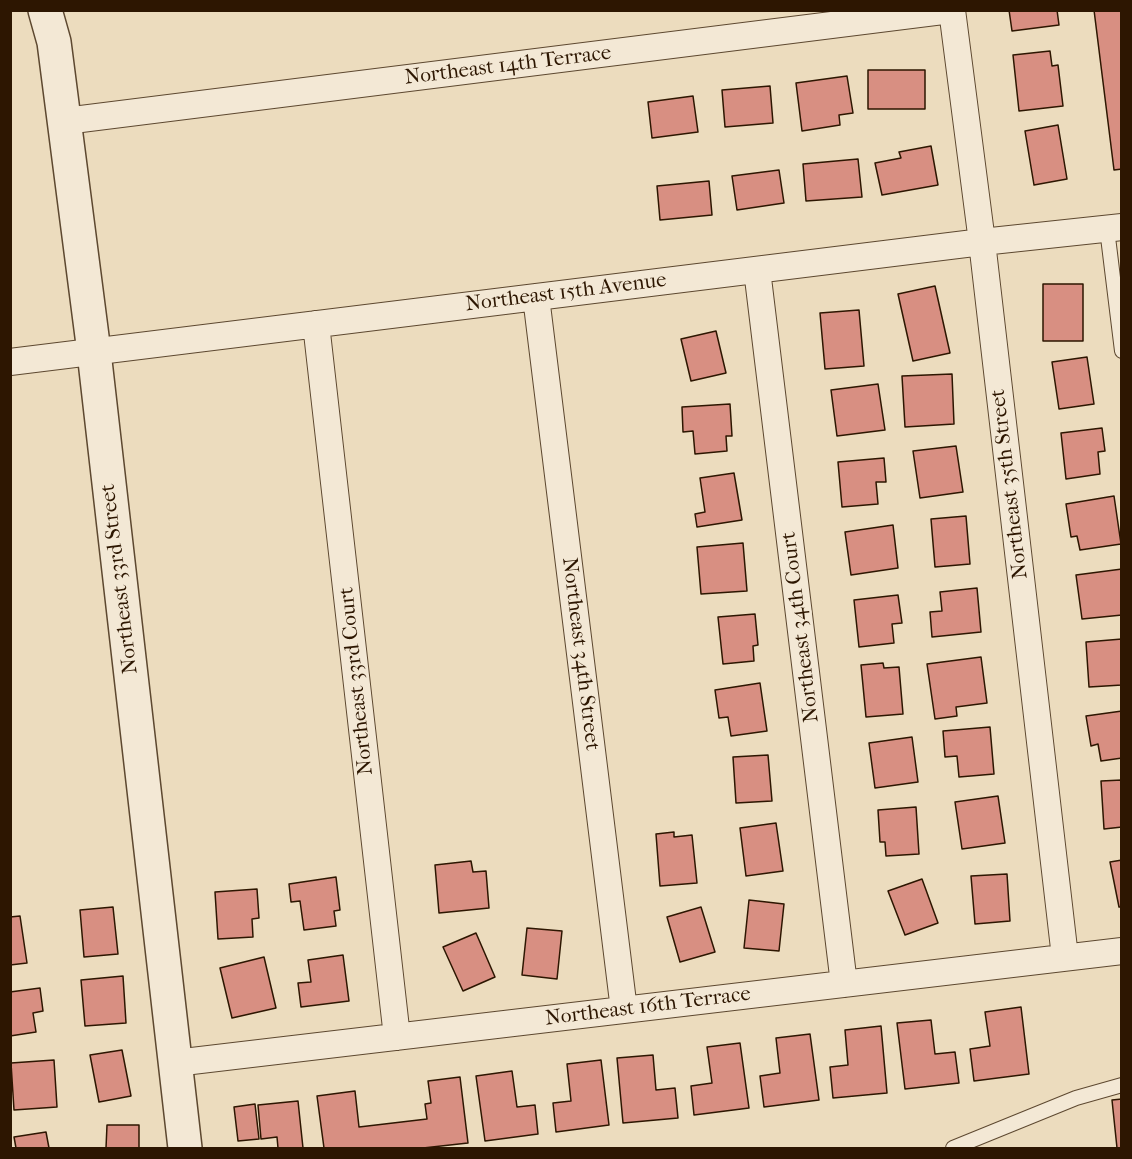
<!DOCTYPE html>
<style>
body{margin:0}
#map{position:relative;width:1132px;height:1159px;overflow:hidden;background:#ecdcbe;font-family:"IM FELL French Canon",serif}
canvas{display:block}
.frame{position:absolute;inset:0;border:12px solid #2d1601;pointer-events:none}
</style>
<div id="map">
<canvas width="1132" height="1159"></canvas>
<div class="frame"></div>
</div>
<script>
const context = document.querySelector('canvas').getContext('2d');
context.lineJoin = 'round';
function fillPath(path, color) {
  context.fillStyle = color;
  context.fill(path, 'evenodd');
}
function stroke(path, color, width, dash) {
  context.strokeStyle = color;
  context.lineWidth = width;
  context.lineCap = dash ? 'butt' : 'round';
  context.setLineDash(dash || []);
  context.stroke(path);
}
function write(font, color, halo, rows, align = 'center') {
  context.font = font + ' "IM FELL French Canon",serif';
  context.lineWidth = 4.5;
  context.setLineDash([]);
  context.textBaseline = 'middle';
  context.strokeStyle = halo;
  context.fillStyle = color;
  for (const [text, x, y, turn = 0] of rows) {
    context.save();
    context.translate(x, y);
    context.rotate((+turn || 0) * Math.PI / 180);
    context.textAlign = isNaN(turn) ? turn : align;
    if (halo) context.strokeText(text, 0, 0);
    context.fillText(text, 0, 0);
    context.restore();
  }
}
const building = new Path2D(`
 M1009,10H1057L1059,25L1012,31Z
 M1094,10H1122V169L1114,170Z
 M1050,51L1052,66L1058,65L1063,106L1019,111L1013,55Z
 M868,70H925V109H868Z
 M847,76L853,113L839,115L840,125L802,131L796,83Z
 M770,86L773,123L725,127L722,90Z
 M693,96L698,132L652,138L648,102Z
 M1058,125L1067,179L1034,185L1025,131Z
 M931,146L938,185L882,195L875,163L901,158L899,152Z
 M858,159L862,197L806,201L803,164Z
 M779,170L784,203L737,210L732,176Z
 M709,181L712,215L660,220L657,186Z
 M1043,284H1083V341H1043Z
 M935,286L950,353L913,361L898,294Z
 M859,310L864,366L825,369L820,313Z
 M716,331L726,373L691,381L681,339Z
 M1087,357L1094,404L1059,409L1052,362Z
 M952,374L954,424L905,427L902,376Z
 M878,384L885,430L837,436L831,390Z
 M730,404L732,436H726L727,451L695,454L693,431L683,432L682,407Z
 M1102,428L1105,451L1098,452L1100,474L1066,479L1061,433Z
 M956,446L963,492L920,498L913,451Z
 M884,458L886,482H876L878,504L842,507L838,462Z
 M734,473L742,520L697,527L695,514L705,512L700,478Z
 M1114,496L1121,544L1080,550L1077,536L1071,537L1066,504Z
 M966,516L970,564L935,567L931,519Z
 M893,525L898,568L851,575L845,532Z
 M743,543L747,591L701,594L697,547Z
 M1122,569V615L1082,619L1076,575Z
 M977,588L981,632L932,637L930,612L942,611L940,592Z
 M898,595L902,623L892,624L894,643L859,647L854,600Z
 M755,614L758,645L753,646L754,661L723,664L718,617Z
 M1122,639V685L1089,687L1086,642Z
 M981,657L987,703L956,707L957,716L935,719L927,664Z
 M883,663L884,668L899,667L903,714L866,717L861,665Z
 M760,683L767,731L731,736L728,717L719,718L715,690Z
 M1122,711V758L1101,761L1098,744L1091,746L1086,716Z
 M990,727L994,774L959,777L957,756L945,757L943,731Z
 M912,737L918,782L875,788L869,743Z
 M768,755L772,801L736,803L733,757Z
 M1122,780V827L1104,829L1101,781Z
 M998,796L1005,843L962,849L955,802Z
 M916,807L919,854L886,856L885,842H880L878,810Z
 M776,823L783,871L746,876L740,828Z
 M674,832V837L692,835L697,883L660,886L656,834Z
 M1122,860V907H1119L1110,862Z
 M471,861L473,872L486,871L489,908L439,913L435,865Z
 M1007,874L1010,921L975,924L971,876Z
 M336,877L340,910L334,911L336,926L304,930L300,901L291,902L289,884Z
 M922,879L938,923L905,935L888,891Z
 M257,889L259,918L252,919L253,937L218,939L215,892Z
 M749,900L784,904L779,951L744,948Z
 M113,907L118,954L84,957L80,910Z
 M701,907L715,952L680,962L667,917Z
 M20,916L27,963L10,965V917Z
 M527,928L562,931L557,979L522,975Z
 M476,933L495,977L463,991L443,947Z
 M343,955L349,1001L301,1007L298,983L311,982L308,960Z
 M264,957L276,1008L232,1018L220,968Z
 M123,976L126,1023L85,1026L81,980Z
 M40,988L43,1011L33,1013L36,1032L10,1036V992Z
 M1021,1007L1029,1074L974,1081L970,1049L990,1046L985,1012Z
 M931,1020L935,1054L955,1052L959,1083L905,1089L897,1023Z
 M881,1026L887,1093L833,1098L830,1067L848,1065L845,1030Z
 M810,1034L819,1100L764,1107L760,1076L780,1073L776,1038Z
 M740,1043L749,1108L694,1115L691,1086L712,1083L707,1047Z
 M122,1050L131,1096L99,1102L90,1055Z
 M653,1055L656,1090L675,1088L678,1118L623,1123L617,1058Z
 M54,1060L57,1107L14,1110L11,1063Z
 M601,1060L609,1125L556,1132L553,1103L571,1101L567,1064Z
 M512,1071L517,1107L535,1105L538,1134L485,1141L476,1076Z
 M460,1077L468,1143L423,1148H324L317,1096L355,1091L359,1127L427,1119L425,1104L431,1103L428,1081Z
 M1122,1099V1148H1117L1112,1100Z
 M298,1101L303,1148H278L277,1137L261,1139L258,1105Z
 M255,1104L259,1139L238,1141L234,1107Z
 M107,1125H139V1148H106Z
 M46,1132L49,1148H16L14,1137Z`);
const service = new Path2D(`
 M1107,229L1122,351
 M953,1148L1076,1098L1122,1085`);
const minor = new Path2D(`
 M952,10L982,242L1065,957
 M65,121L951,10
 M757,270L844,984
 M536,297L624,1010
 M316,324L397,1037
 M10,362L982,242L1122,227
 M175,1063L1122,951`);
const tertiary = new Path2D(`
 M45,10L54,42L94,352L185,1148`);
const streetNames = [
 ["Northeast 14th Terrace",508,66,-7],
 ["Northeast 15th Avenue",566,293,-7],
 ["Northeast 35th Street",1010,484,-97],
 ["Northeast 33rd Street",120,579,-97],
 ["Northeast 34th Court",801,627,-97],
 ["Northeast 34th Street",580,654,83],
 ["Northeast 33rd Court",357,681,-96],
 ["Northeast 16th Terrace",648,1007,-7]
];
fillPath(building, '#d88f82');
stroke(building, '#2d1601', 1.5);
stroke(service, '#5d4830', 16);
stroke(minor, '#5d4830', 28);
stroke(tertiary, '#5d4830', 36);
stroke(service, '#f3e8d5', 14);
stroke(minor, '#f3e8d5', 26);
stroke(tertiary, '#f3e8d5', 33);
write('21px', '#2d1601', '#f3e8d5', streetNames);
</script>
